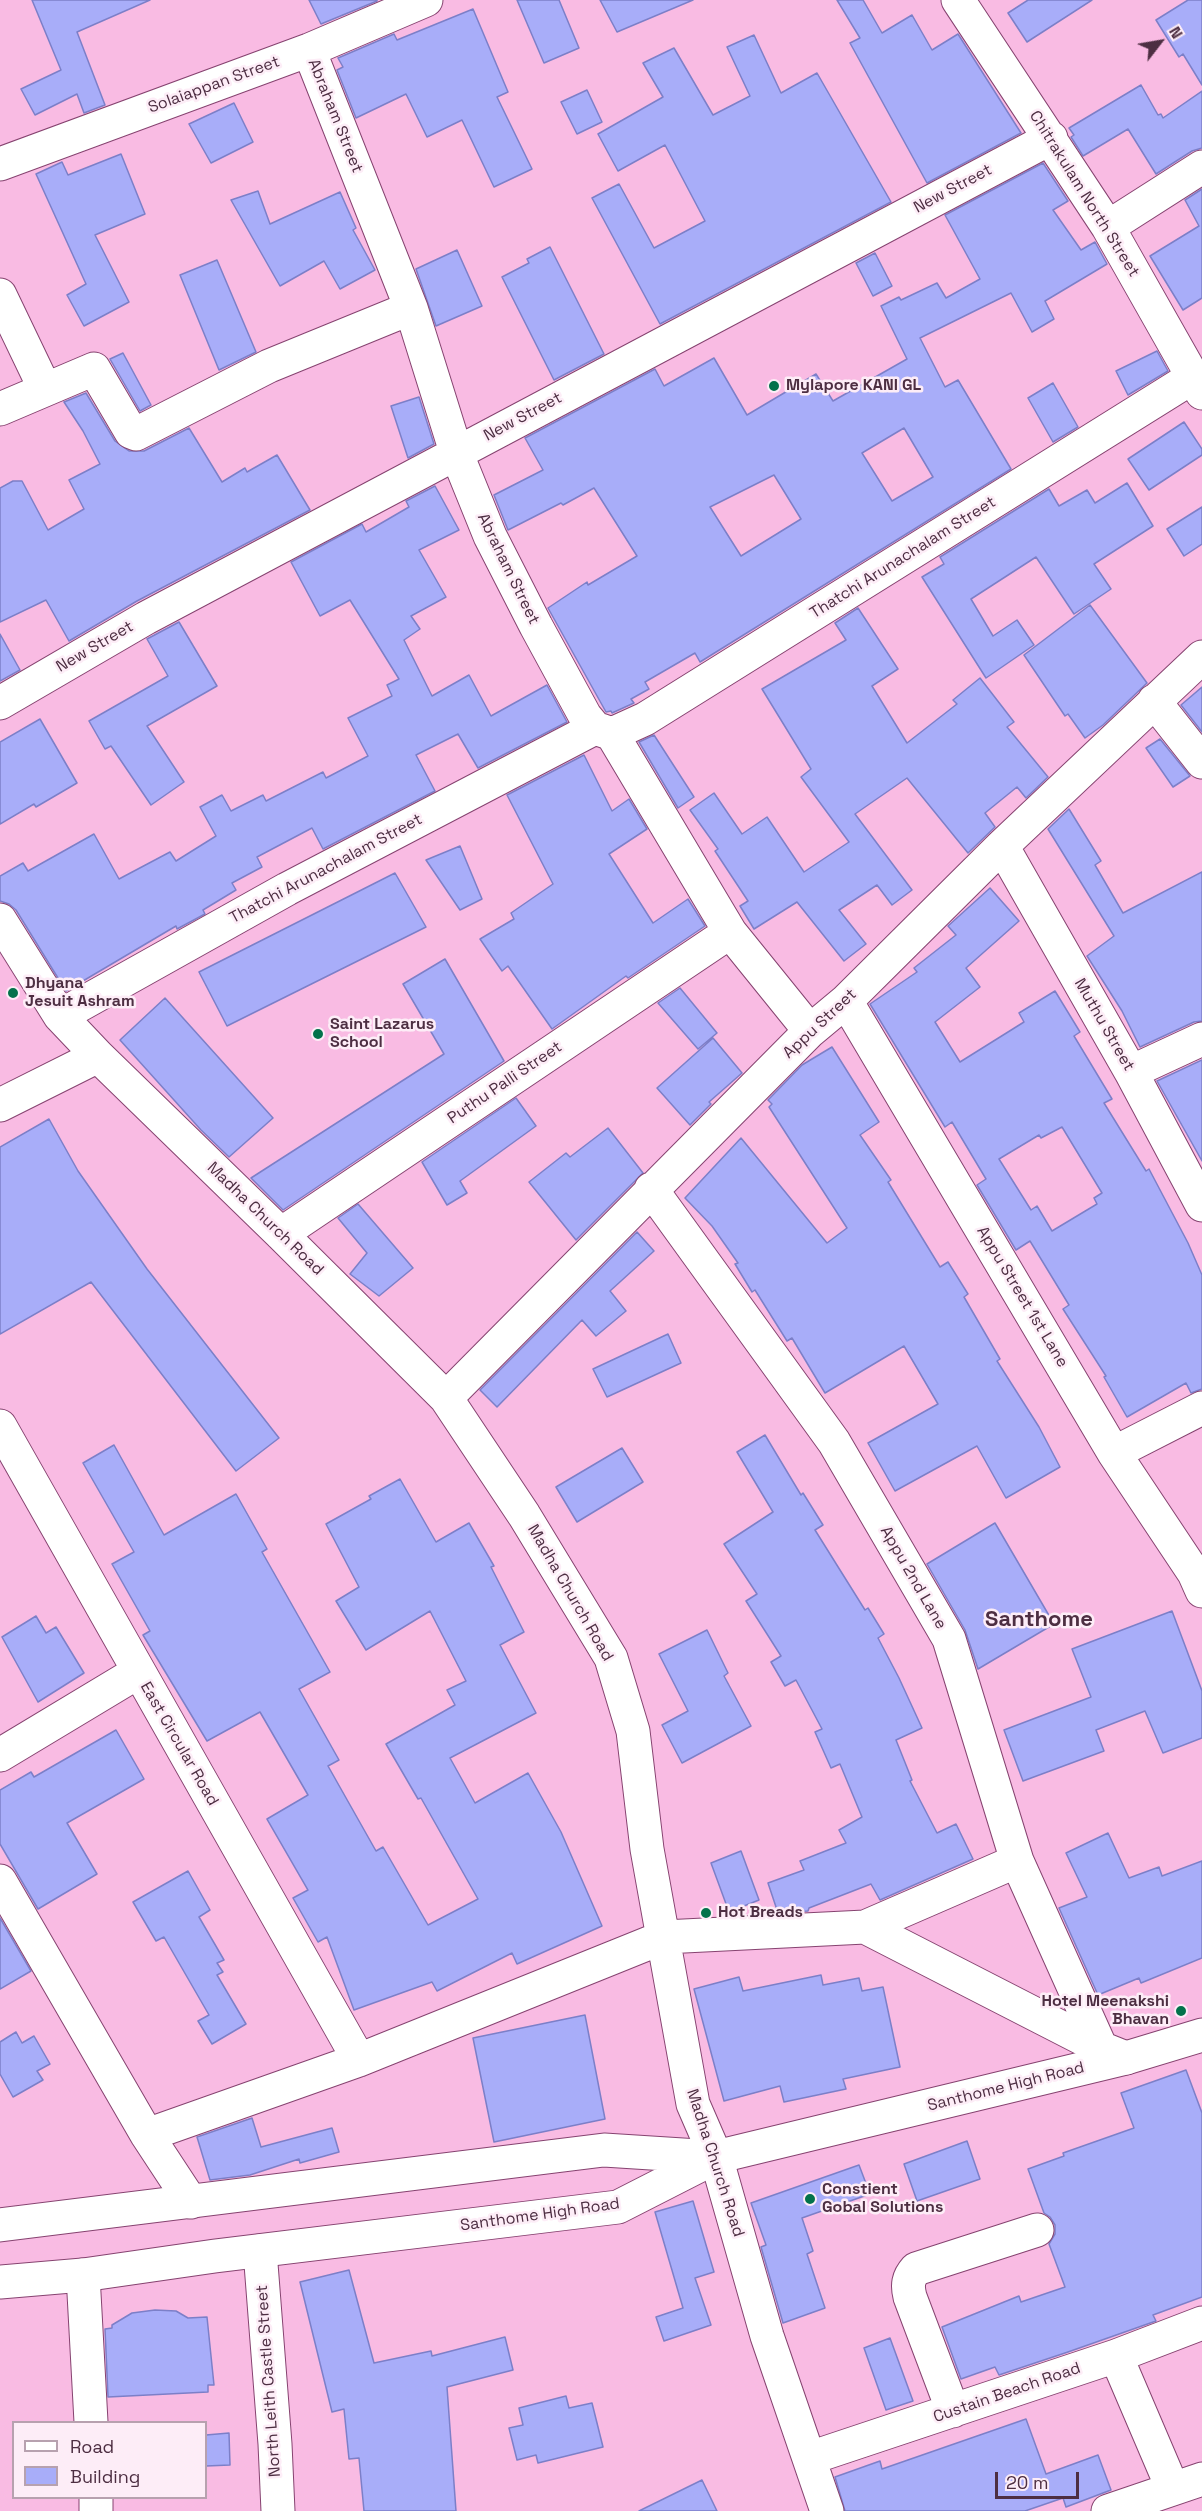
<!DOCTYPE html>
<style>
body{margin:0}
#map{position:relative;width:1202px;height:2511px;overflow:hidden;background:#f9bbe3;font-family:"Space Grotesk",sans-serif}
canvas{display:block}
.legend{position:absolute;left:12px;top:2421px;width:195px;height:78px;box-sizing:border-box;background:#fdedf7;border:2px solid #b7a1af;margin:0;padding:8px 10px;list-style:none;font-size:18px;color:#4d2e42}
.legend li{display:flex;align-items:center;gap:12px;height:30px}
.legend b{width:30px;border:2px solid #b7a1af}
.north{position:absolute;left:1130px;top:12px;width:60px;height:60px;-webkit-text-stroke:4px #fdedf7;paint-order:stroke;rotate:59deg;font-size:16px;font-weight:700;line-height:24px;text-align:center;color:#4d2e42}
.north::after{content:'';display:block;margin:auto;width:21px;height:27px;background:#4d2e42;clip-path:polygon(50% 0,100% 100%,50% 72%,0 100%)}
.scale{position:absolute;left:995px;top:2472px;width:84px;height:27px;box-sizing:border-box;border:3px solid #4d2e42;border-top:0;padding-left:8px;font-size:18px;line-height:21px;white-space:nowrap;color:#4d2e42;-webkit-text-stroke:4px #fdedf7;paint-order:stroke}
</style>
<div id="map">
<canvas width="1202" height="2511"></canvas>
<ul class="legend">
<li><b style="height:8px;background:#fff"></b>Road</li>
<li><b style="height:16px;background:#a8adf9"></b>Building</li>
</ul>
<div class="north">N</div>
<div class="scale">20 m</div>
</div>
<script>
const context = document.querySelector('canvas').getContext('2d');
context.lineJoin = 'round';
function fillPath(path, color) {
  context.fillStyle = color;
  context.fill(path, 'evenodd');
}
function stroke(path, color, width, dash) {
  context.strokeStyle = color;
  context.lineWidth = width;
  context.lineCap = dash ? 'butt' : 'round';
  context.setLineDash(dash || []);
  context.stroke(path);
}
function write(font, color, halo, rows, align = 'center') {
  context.font = font + ' "Space Grotesk",sans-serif';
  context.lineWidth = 5;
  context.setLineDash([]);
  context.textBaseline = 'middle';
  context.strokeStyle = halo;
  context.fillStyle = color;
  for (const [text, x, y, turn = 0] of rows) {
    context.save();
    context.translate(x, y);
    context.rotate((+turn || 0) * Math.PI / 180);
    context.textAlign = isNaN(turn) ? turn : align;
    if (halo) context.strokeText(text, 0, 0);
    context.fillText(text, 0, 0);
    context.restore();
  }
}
const building = new Path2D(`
 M32,0H150L77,32L105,105L84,113L77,94L35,115L21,89L61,70Z
 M309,0H377V1L321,24Z
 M517,0H559L579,48L544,63Z
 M600,0H693L617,32Z
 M837,0H863L882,33L912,15L932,50L958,34L1021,133L927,183L850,43L860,38Z
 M1028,0H1092L1027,42L1008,13Z
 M1188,0H1202V85L1183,54L1179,57L1156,20Z
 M473,9L508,92L497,97L532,169L494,187L462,120L427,137L406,94L356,118L337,70L343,67L338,58L394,34L397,40Z
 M754,35L781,93L817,73L891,202L660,324L592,198L619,184L654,248L705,221L665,145L618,171L598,134L663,97L643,63L674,48L713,115L750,96L727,47Z
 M1141,85L1158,115L1161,114L1163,118L1202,91V148L1192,151L1156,174L1128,129L1083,156L1071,137L1074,135L1069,128Z
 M587,90L602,122L577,134L561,102Z
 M234,103L253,142L211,163L189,124Z
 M121,154L145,214L95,235L129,302L84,326L67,295L86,284L36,174L62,162L68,175Z
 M1043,163L1068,201L1053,210L1081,250L1095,242L1107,264L1045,301L1054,319L1032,332L1011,293L920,338L945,387L958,380L1011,469L700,662L695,653L645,682L649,689L631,699L634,703L612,713L611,711L606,712L548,608L587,582L588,585L637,556L594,488L563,505L561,503L508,530L494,495L543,470L525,438L655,369L664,386L714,358L747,415L816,374L833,401L907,359L881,306L899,297L901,300L937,283L946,298L980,279L945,215ZM904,428L933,477L892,501L862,453ZM774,475L801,519L741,556L710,507Z
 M1202,189V298L1183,310L1150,256L1199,226L1185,200Z
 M258,191L270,224L340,192L356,228L353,230L375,270L340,289L324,261L280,286L231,200Z
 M550,247L604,354L554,380L502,277L529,263L527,259Z
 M457,250L482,306L436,326L416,269Z
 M875,253L892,286L873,296L856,263Z
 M217,260L256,352L219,370L180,275Z
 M1157,351L1168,371L1128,395L1116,371Z
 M123,353L151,405L140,411L110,359Z
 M1053,383L1078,427L1053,442L1028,398Z
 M86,393L115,441L129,451H144L189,428L222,482L245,468L247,472L277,455L310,510L137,601L69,641L46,600L0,622V488L13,481H22L48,530L84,509L69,480L100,464L83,431L64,402Z
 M419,397L434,444L408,458L391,406Z
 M1184,422L1202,449V455L1149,490L1128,459Z
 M1127,483L1153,526L1094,564L1111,589L1074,614L1036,557L971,599L993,636L1017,620L1034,645L986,678L922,577L944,564L940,557L1049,489L1059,506L1087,490L1095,503Z
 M435,486L459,530L419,550L446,597L411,616L420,629L404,640L432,696L469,675L491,716L547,685L567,722L478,768L458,734L416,755L435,791L323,849L312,828L257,857L262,867L232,883L236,890L203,910L205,914L177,929L176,926L66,991L16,910L9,904L0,901V876L23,863L28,871L94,834L119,879L170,852L176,861L216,836L200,807L222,795L231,811L263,795L266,801L323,772L326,778L368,756L348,718L392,696L387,685L399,679L350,600L320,616L291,562L362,524L366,532L409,507L406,501Z
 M1202,507V544L1184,556L1167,529Z
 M1090,605L1147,683L1103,725L1085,738L1068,714L1065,716L1024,655Z
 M858,608L898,669L872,686L907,743L957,704L953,700L980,678L1014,722L1007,727L1048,777L1026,798L1017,787L985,813L995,827L968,853L907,778L855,814L912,890L892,905L877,885L839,910L866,944L844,961L797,902L754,929L740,906L748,901L715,851L718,849L690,810L714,793L742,834L767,817L804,872L849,842L801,777L811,769L762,689L846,640L835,623Z
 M179,622L217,686L147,726L184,782L151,805L111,746L105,749L89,721L168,676L147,639Z
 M0,634L20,670L0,681Z
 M1202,687V732L1181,705Z
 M40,719L77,783L36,807L34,804L0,824V742Z
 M654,735L694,797L678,808L639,742Z
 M1160,739L1190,776L1173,787L1146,748Z
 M584,755L612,811L629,799L647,829L609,854L653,923L688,899L705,926L628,978L626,976L552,1029L508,966L502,971L480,939L514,919L511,913L553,884L507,795Z
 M1069,809L1101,861L1095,865L1123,913L1202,872V1021L1194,1022L1140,1047L1122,1011L1087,956L1114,936L1048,829Z
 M460,846L482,899L460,910L426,860Z
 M395,873L426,927L227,1026L199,972Z
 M990,888L1019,921L966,968L980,987L935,1022L960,1062L1024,1022L1019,1013L1055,991L1080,1032L1074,1036L1112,1099L1104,1103L1146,1171L1149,1169L1188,1243L1202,1275V1389L1191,1393L1186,1383L1127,1417L1104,1377L1106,1376L1063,1309L1069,1305L1030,1241L1016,1250L977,1185L986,1179L952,1122L945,1127L870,1004L917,972L914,968L956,935L948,926ZM1062,1127L1102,1193L1094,1198L1097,1204L1052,1231L1037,1206L1031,1210L999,1159L1039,1135L1041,1138Z
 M445,959L504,1061L283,1210L251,1178L444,1054L403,984Z
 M680,988L717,1033L698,1049L658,1003Z
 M165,998L273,1118L229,1157L201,1130L120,1040Z
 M713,1038L742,1073L709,1102L711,1104L690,1125L657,1088Z
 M832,1047L879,1122L860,1135L891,1180L888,1182L940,1267L948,1262L968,1294L964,1297L1000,1359L997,1361L1039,1427L1060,1467L1006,1498L977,1446L895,1491L868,1443L938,1404L904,1346L825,1393L792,1338L787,1341L755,1290L752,1292L735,1264L738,1263L712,1226L685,1198L741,1138L827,1243L847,1228L769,1107L772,1104L768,1100L802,1065Z
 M1202,1060V1161L1157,1081Z
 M516,1098L536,1126L460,1181L467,1193L447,1205L422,1162Z
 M49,1119L78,1171L147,1269L279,1438L236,1471L91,1282L0,1334V1147Z
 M608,1128L643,1173L576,1240L529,1182L566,1153L570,1157Z
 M358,1204L413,1268L379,1296L350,1274L367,1253L338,1218Z
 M637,1232L654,1251L610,1291L626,1311L596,1336L582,1320L497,1407L480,1390Z
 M668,1334L681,1363L607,1397L593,1369Z
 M765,1435L801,1495L803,1493L823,1525L815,1530L865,1610L868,1608L884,1634L878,1638L899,1678L922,1728L896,1740L912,1780L910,1781L937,1833L956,1824L973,1859L880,1900L871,1884L809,1908L808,1911L778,1913L768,1883L804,1870L800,1861L846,1843L839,1830L862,1817L840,1764L831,1768L815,1732L822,1729L796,1680L785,1686L771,1662L781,1656L746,1601L757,1594L724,1544L773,1512L737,1452Z
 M114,1445L164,1535L236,1494L267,1549L262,1552L330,1672L299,1689L339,1760L328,1766L376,1851L383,1847L428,1925L478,1899L421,1798L418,1799L386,1744L455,1705L447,1690L466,1681L430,1611L366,1650L336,1601L359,1587L326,1524L371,1499L369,1496L400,1479L436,1542L469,1523L494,1566L491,1567L524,1632L500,1645L536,1713L450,1758L475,1803L528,1773L561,1832L602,1926L517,1964L512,1953L437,1991L432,1982L354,2010L327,1937L318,1942L293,1898L308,1890L267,1819L308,1795L260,1712L207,1741L143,1635L150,1631L112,1564L134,1552L83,1463Z
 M622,1448L643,1482L577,1522L556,1487Z
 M995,1523L1054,1624L978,1669L965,1630L927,1564Z
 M1172,1611L1202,1691V1738L1163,1753L1145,1711L1096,1730L1104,1751L1023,1781L1004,1730L1091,1697L1072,1649Z
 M36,1616L46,1633L56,1627L84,1673L38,1702L2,1637Z
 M707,1630L728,1673L724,1676L751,1726L682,1763L662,1725L688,1711L659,1654Z
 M116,1730L144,1779L67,1823L97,1874L38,1909L0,1844V1790L31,1772L34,1777Z
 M1108,1833L1129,1878L1159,1867L1162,1876L1202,1861V1958L1141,1983L1139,1978L1098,1995L1059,1908L1087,1897L1066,1853Z
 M741,1851L759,1900L729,1912L711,1863Z
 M188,1871L210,1910L199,1917L224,1960L217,1963L223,1972L217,1975L246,2024L212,2044L198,2021L209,2015L164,1937L156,1941L133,1902Z
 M0,1918L31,1971L0,1989Z
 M821,1975L823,1985L859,1978L862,1991L883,1987L900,2067L843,2079L846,2089L784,2102L780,2086L724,2101L694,1989L739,1977L743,1991Z
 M585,2015L605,2119L494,2142L473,2038Z
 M16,2032L22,2043L34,2036L50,2064L37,2071L43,2080L13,2097L0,2074V2042Z
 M1186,2070L1202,2113V2297L1153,2315L1156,2321L1068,2352L999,2375L995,2367L961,2379L942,2327L1019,2296L1021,2302L1065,2287L1049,2244L1055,2234V2225L1050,2217L1044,2213L1028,2169L1064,2156L1063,2153L1134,2128L1121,2093Z
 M252,2118L261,2147L332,2128L339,2152L300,2163L299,2159L250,2175L210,2180L197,2137Z
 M967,2141L980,2179L917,2201L904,2164Z
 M859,2165L870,2194L802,2218L813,2251L807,2254L825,2308L783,2323L761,2247L766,2245L751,2203Z
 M693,2201L714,2272L695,2278L711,2325L664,2341L656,2317L683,2308L655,2212Z
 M349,2270L374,2363L431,2351L432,2356L505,2337L513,2370L447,2387L456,2511H364L359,2458L349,2459L344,2409L332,2412L300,2282Z
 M155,2310L176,2311L188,2318L207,2317L214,2385H208V2392L108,2397L105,2329L112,2328V2325L132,2313Z
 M890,2338L913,2401L886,2410L864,2348Z
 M566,2396L569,2408L592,2403L603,2447L538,2463L536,2455L517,2460L509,2428L523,2425L519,2408Z
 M1026,2419L1046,2474L1098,2455L1111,2490L1066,2507L1063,2498L1025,2511H845L835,2477L880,2461L882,2469Z
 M229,2433L230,2465L206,2466V2435Z
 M702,2480L717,2511H639Z`);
const minor = new Path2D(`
 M958,0L1108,227L1202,393
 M309,50L411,308L456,452L490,536L536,626L585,716L595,728L612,734L730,932L810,1031
 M0,164L309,50L426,0
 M1108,227L1202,167
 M0,295L45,389
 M0,409L94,369L131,432L136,434L269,366L411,308
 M1154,701L1202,762
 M0,703L146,618L1051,138
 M612,734L645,719L1193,377
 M1002,846L1131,1072L1202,1205
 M0,920L60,1016L98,1056L281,1234L446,1398L524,1515L611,1658L633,1731L647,1849L693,2104L716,2157L767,2336L827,2511
 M846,1001L1114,1453L1194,1573L1202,1591
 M60,1016L287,889L595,728
 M1131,1072L1202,1039
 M0,1105L98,1056
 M651,1189L834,1442L949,1639L1017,1861L865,1927
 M281,1234L730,932
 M446,1398L810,1031L846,1001L1002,846L1202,657
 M0,1426L359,2060
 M1114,1453L1202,1408
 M0,1755L138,1672
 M1017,1861L1101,2048
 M0,1881L147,2135L191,2202
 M147,2135L359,2060L664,1937L865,1927L1101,2048L1126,2058
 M260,2251L275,2444L278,2511
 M83,2275L91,2422
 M1116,2356L1172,2487
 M953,2411L910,2297C907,2285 908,2278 916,2269L1037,2230
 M810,2458L1116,2356L1202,2323
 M96,2498V2511
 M1108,2511L1202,2479`);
const major = new Path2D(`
 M0,2225L604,2150L714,2157
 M0,2282L83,2275L215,2256L618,2207L716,2157L1126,2058L1202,2035`);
const markers = [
 [774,386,6,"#03724b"],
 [13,993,6,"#03724b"],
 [318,1034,6,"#03724b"],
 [706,1913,6,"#03724b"],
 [1181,2011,6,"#03724b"],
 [810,2199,6,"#03724b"]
];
const streetNames = [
 ["Solaiappan Street",214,85,-20],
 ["Abraham Street",335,116,68],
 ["New Street",953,189,-28],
 ["Chitrakulam North Street",1084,194,58],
 ["New Street",523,417,-28],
 ["Thatchi Arunachalam Street",903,558,-32],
 ["Abraham Street",508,569,64],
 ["New Street",95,647,-30],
 ["Thatchi Arunachalam Street",326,869,-28],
 ["Appu Street",820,1024,-43],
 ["Muthu Street",1104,1025,60],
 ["Puthu Palli Street",505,1083,-34],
 ["Madha Church Road",265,1219,44],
 ["Appu Street 1st Lane",1022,1297,59],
 ["Appu 2nd Lane",913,1578,60],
 ["Madha Church Road",570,1593,60],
 ["East Circular Road",179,1744,60],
 ["Santhome High Road",1006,2087,-14],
 ["Madha Church Road",715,2163,72],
 ["Santhome High Road",540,2215,-8],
 ["North Leith Castle Street",269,2381,-94],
 ["Custain Beach Road",1007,2393,-19]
];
const poiNames = [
 ["Mylapore KANI GL",786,386],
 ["Dhyana",25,984],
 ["Jesuit Ashram",25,1002],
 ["Saint Lazarus",330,1025],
 ["School",330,1043],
 ["Hot Breads",718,1913],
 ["Hotel Meenakshi",1169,2002,"right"],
 ["Bhavan",1169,2020,"right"],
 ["Constient",822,2190],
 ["Gobal Solutions",822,2208]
];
const districtNames = [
 ["Santhome",1039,1620]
];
fillPath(building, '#a8adf9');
stroke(building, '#7c7fc8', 1.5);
stroke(minor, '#864370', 35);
stroke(major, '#864370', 35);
stroke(minor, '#fff', 33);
stroke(major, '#fff', 33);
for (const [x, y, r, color] of markers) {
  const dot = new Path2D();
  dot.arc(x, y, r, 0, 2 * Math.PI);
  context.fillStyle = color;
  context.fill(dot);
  stroke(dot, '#fdedf7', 2);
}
write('16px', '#4d2e42', '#fdedf7', streetNames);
write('bold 16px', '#4d2e42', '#fdedf7', poiNames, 'left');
write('bold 22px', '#4d2e42', '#fdedf7', districtNames);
</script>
